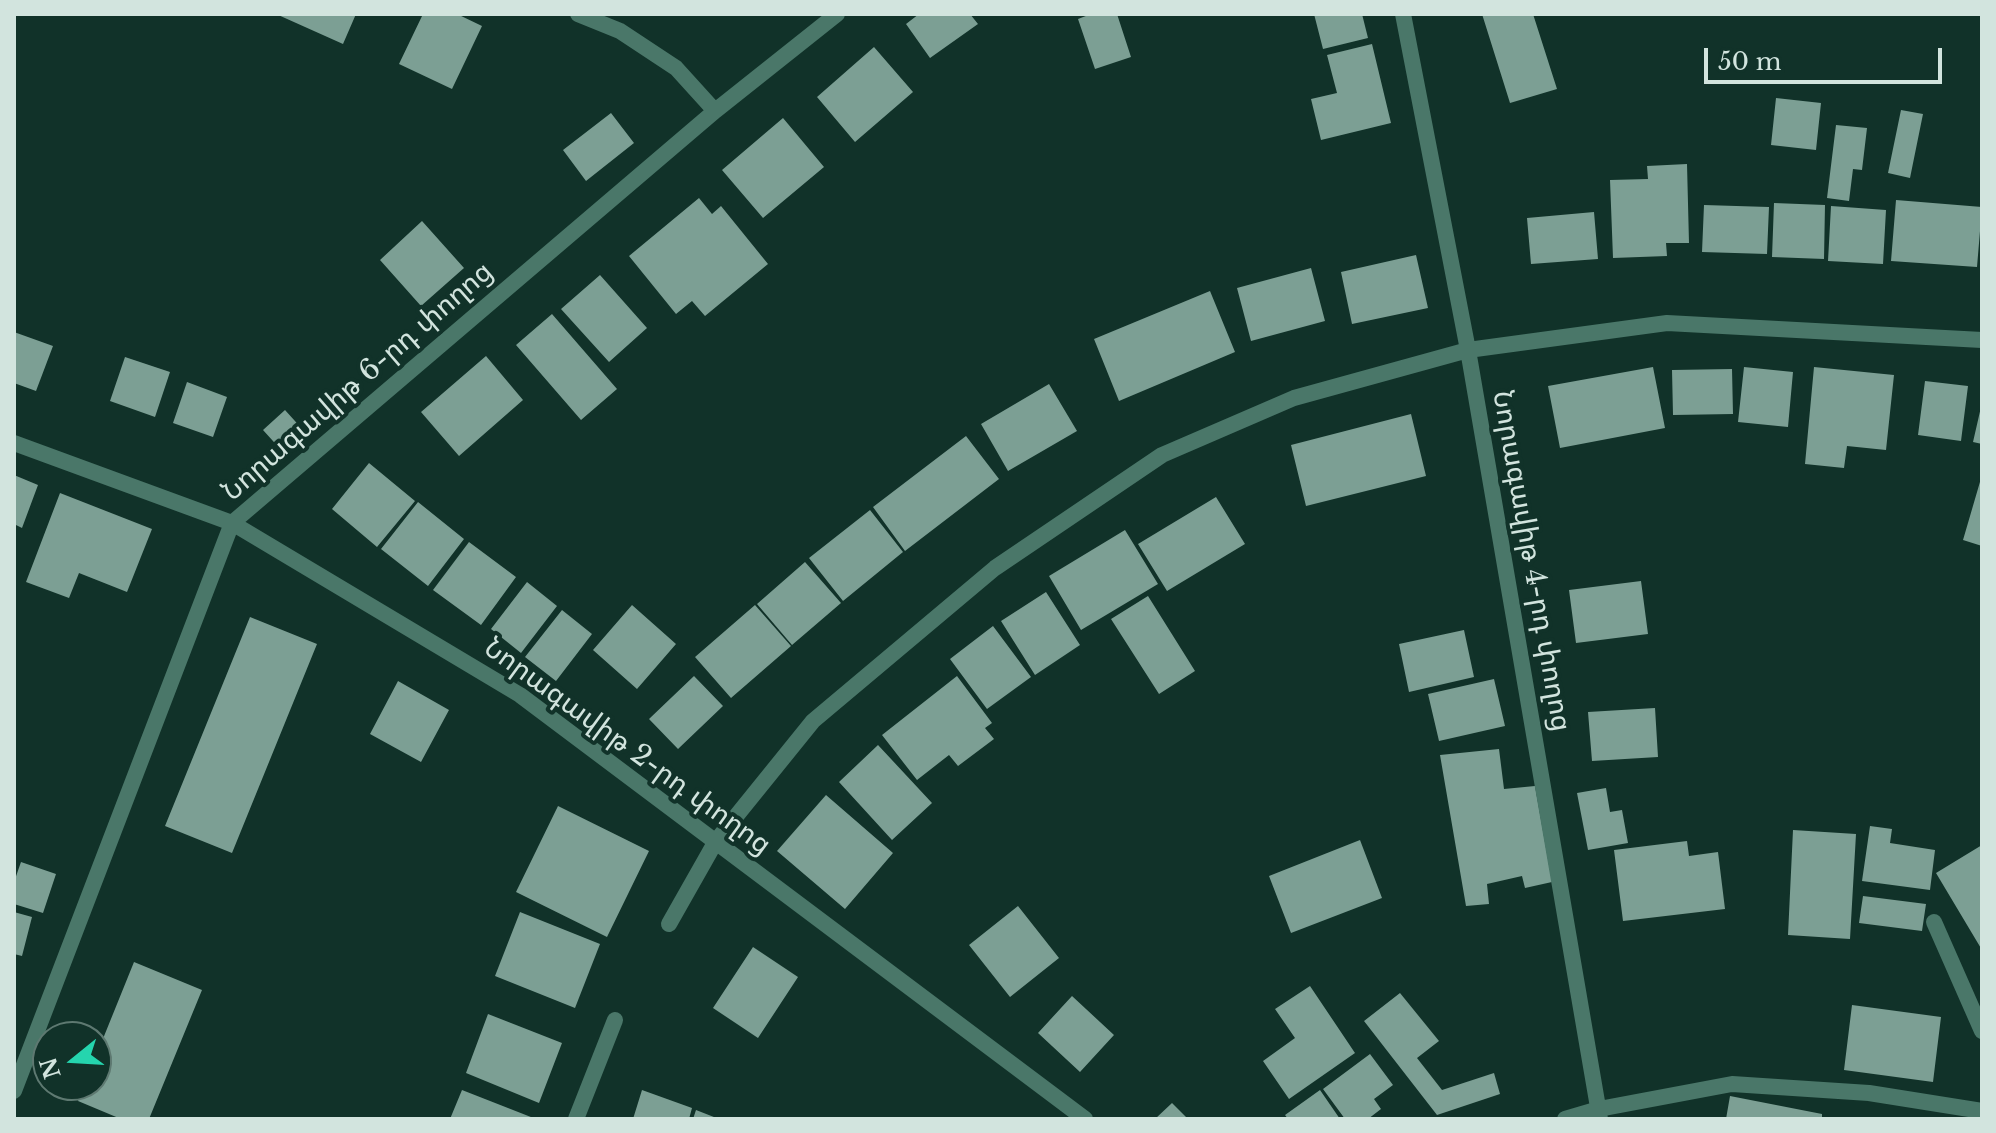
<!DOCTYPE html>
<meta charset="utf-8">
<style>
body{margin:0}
#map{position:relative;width:1996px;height:1133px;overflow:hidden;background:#113229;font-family:"Libre Baskerville",serif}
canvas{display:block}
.frame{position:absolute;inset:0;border:16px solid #d2e4de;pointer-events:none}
.north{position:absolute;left:32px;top:1021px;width:80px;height:80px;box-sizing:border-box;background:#113229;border:2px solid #5e7971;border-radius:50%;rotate:252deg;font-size:22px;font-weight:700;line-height:32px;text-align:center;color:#d2e4de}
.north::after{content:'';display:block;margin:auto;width:28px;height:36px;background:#25d5ae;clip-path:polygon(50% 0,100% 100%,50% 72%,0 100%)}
.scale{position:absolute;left:1704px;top:48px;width:238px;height:36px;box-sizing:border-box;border:4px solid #d2e4de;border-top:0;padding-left:10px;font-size:24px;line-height:28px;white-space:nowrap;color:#d2e4de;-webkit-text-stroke:6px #113229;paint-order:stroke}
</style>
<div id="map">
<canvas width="1996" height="1133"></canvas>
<div class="frame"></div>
<div class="north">N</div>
<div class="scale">50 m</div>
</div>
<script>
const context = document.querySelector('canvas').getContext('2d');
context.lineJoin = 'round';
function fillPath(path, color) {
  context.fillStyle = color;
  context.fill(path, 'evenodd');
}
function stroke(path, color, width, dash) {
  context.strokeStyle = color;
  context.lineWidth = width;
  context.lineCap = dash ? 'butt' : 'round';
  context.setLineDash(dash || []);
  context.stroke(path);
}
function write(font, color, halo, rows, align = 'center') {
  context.font = font + ' "Libre Baskerville","Noto Sans Armenian",serif';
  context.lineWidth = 8;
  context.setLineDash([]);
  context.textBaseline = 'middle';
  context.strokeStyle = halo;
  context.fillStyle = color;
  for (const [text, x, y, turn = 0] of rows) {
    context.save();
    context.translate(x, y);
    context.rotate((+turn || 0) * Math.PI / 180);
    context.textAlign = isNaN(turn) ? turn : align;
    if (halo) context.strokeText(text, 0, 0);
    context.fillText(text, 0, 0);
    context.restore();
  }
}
const building = new Path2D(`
 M276,14H356L343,44Z
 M423,14H457L482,26L452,89L399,64Z
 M919,14H970L978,24L930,58L906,24Z
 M1091,14H1117L1131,57L1095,69L1078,19Z
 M1314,14H1362L1368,38L1323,49Z
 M1482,14H1533L1557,89L1510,103Z
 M1372,44L1391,123L1321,140L1311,99L1337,93L1327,55Z
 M874,47L913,92L855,142L817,97Z
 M1776,98L1821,103L1816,150L1771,145Z
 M1901,110L1923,114L1910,178L1888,173Z
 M611,113L634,143L586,181L563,150Z
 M783,118L824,167L763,218L722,170Z
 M1836,125L1867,128L1862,170L1853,169L1849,201L1827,198Z
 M1687,164L1689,243H1666L1667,256L1613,258L1610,180L1648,179L1647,166Z
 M699,198L712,214L721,206L768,264L705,316L692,301L676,314L629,256Z
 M1896,200L1982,207L1977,267L1891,261Z
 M1774,203L1825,205L1824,259L1772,257Z
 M1704,205L1769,207L1767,254L1702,252Z
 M1831,206L1886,210L1883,264L1828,261Z
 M1594,212L1598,259L1531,264L1527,218Z
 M422,221L464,268L421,306L380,260Z
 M1416,255L1428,308L1352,324L1341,272Z
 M1311,268L1325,321L1251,341L1237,288Z
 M600,275L647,328L609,362L561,309Z
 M1210,291L1235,352L1119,401L1094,339Z
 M552,314L617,389L581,420L516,345Z
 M14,332L53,346L36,391L14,383Z
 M486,356L523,400L459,456L421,412Z
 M125,357L170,372L155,417L110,401Z
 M1653,367L1665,428L1560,448L1548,386Z
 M1744,367L1793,372L1788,427L1738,422Z
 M1814,367L1894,375L1886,450L1847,446L1844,468L1805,464Z
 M1732,369L1733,414L1673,415L1672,370Z
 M1925,381L1968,386L1961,441L1918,435Z
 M187,382L227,397L213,437L173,423Z
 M1049,384L1077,431L1008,471L981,424Z
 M1981,407H1982V444L1973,442Z
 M285,410L304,431L282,451L263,430Z
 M1411,414L1426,476L1306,506L1291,445Z
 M966,436L999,479L905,551L873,507Z
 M369,463L415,501L377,547L332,509Z
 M14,475L38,485L22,528L14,524Z
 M1982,475V546L1963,540Z
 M60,493L152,529L127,592L79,573L69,598L26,582Z
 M1216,497L1245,544L1167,591L1138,544Z
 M418,502L464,539L428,586L381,549Z
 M870,510L903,552L843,601L809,558Z
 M1125,530L1158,584L1081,630L1049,576Z
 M469,542L516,577L481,625L433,590Z
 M805,562L841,603L792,645L757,604Z
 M1641,581L1648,634L1576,643L1569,590Z
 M527,582L557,606L521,653L491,629Z
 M1046,592L1080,645L1035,675L1001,621Z
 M1148,596L1195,671L1159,694L1111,619Z
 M632,605L676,644L637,689L593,650Z
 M755,605L791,646L731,698L695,657Z
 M562,610L592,634L556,681L525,657Z
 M250,617L317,644L232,853L165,826Z
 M993,626L1031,677L987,709L950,659Z
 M1464,630L1474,677L1409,692L1399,644Z
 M694,676L723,706L678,749L649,719Z
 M957,676L992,723L985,728L994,739L958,766L949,755L917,780L882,735Z
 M1494,679L1505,726L1439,741L1428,694Z
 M398,681L449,710L421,762L370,734Z
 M1655,708L1658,757L1592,761L1588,712Z
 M878,745L932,803L892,840L839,782Z
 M1499,749L1504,789L1535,786L1552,882L1525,888L1522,876L1487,884L1489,904L1466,906L1440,755Z
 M1606,788L1610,812L1622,810L1628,843L1588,850L1577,793Z
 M826,795L893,853L845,909L777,851Z
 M558,806L649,851L607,937L516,892Z
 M1870,826L1892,829L1890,843L1935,850L1930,890L1862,881Z
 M1793,830L1856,834L1850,939L1788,935Z
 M1360,840L1382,898L1291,933L1269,876Z
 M1687,841L1689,856L1718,852L1725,909L1623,921L1614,850Z
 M1982,845V950L1936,873Z
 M21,862L56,874L43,913L14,904V882Z
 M1863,896L1926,904L1922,931L1859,923Z
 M1018,906L1059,958L1010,997L969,945Z
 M14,912L32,917L22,956L14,954Z
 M520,912L600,944L575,1008L495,976Z
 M753,947L798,977L758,1038L713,1008Z
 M134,962L202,990L149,1119H121L78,1101L84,1085H96V1056Z
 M1310,986L1355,1053L1289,1099L1263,1061L1295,1038L1275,1009Z
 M1400,993L1439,1041L1417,1058L1442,1090L1494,1073L1500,1094L1437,1115L1364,1021Z
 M1072,996L1114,1035L1080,1072L1038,1033Z
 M1852,1005L1941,1017L1933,1082L1844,1070Z
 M488,1014L562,1043L539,1103L466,1073Z
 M1370,1054L1393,1085L1374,1099L1381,1109L1368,1119H1345L1323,1089Z
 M462,1090L536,1119H450Z
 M642,1090L692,1108L689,1119H633Z
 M1320,1090L1340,1119H1288L1285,1115Z
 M1730,1096L1822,1114V1119H1726Z
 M1172,1103L1188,1119H1155Z
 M696,1110L719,1119H693Z`);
const lane = new Path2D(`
 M1934,922L1982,1031`);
const street = new Path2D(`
 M578,14L620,31L676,68L715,111
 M1403,14L1468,350L1600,1119
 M14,443L232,523L520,695L1085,1119
 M669,924L716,841L813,721L995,568L1162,455L1294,398L1468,350L1667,323L1982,340
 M14,1091L232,523L715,111L837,14
 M576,1119L615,1020
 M1565,1119L1599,1109L1732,1084L1869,1093L1982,1111`);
const streetNames = [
 ["Նորագավիթ 6-րդ փողոց",358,382,-41],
 ["Նորագավիթ 4-րդ փողոց",1531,561,80],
 ["Նորագավիթ 2-րդ փողոց",627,747,36]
];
fillPath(building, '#7c9f94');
stroke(lane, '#4a7769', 16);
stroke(street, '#4a7769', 16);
write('28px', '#d2e4de', '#113229', streetNames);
</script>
